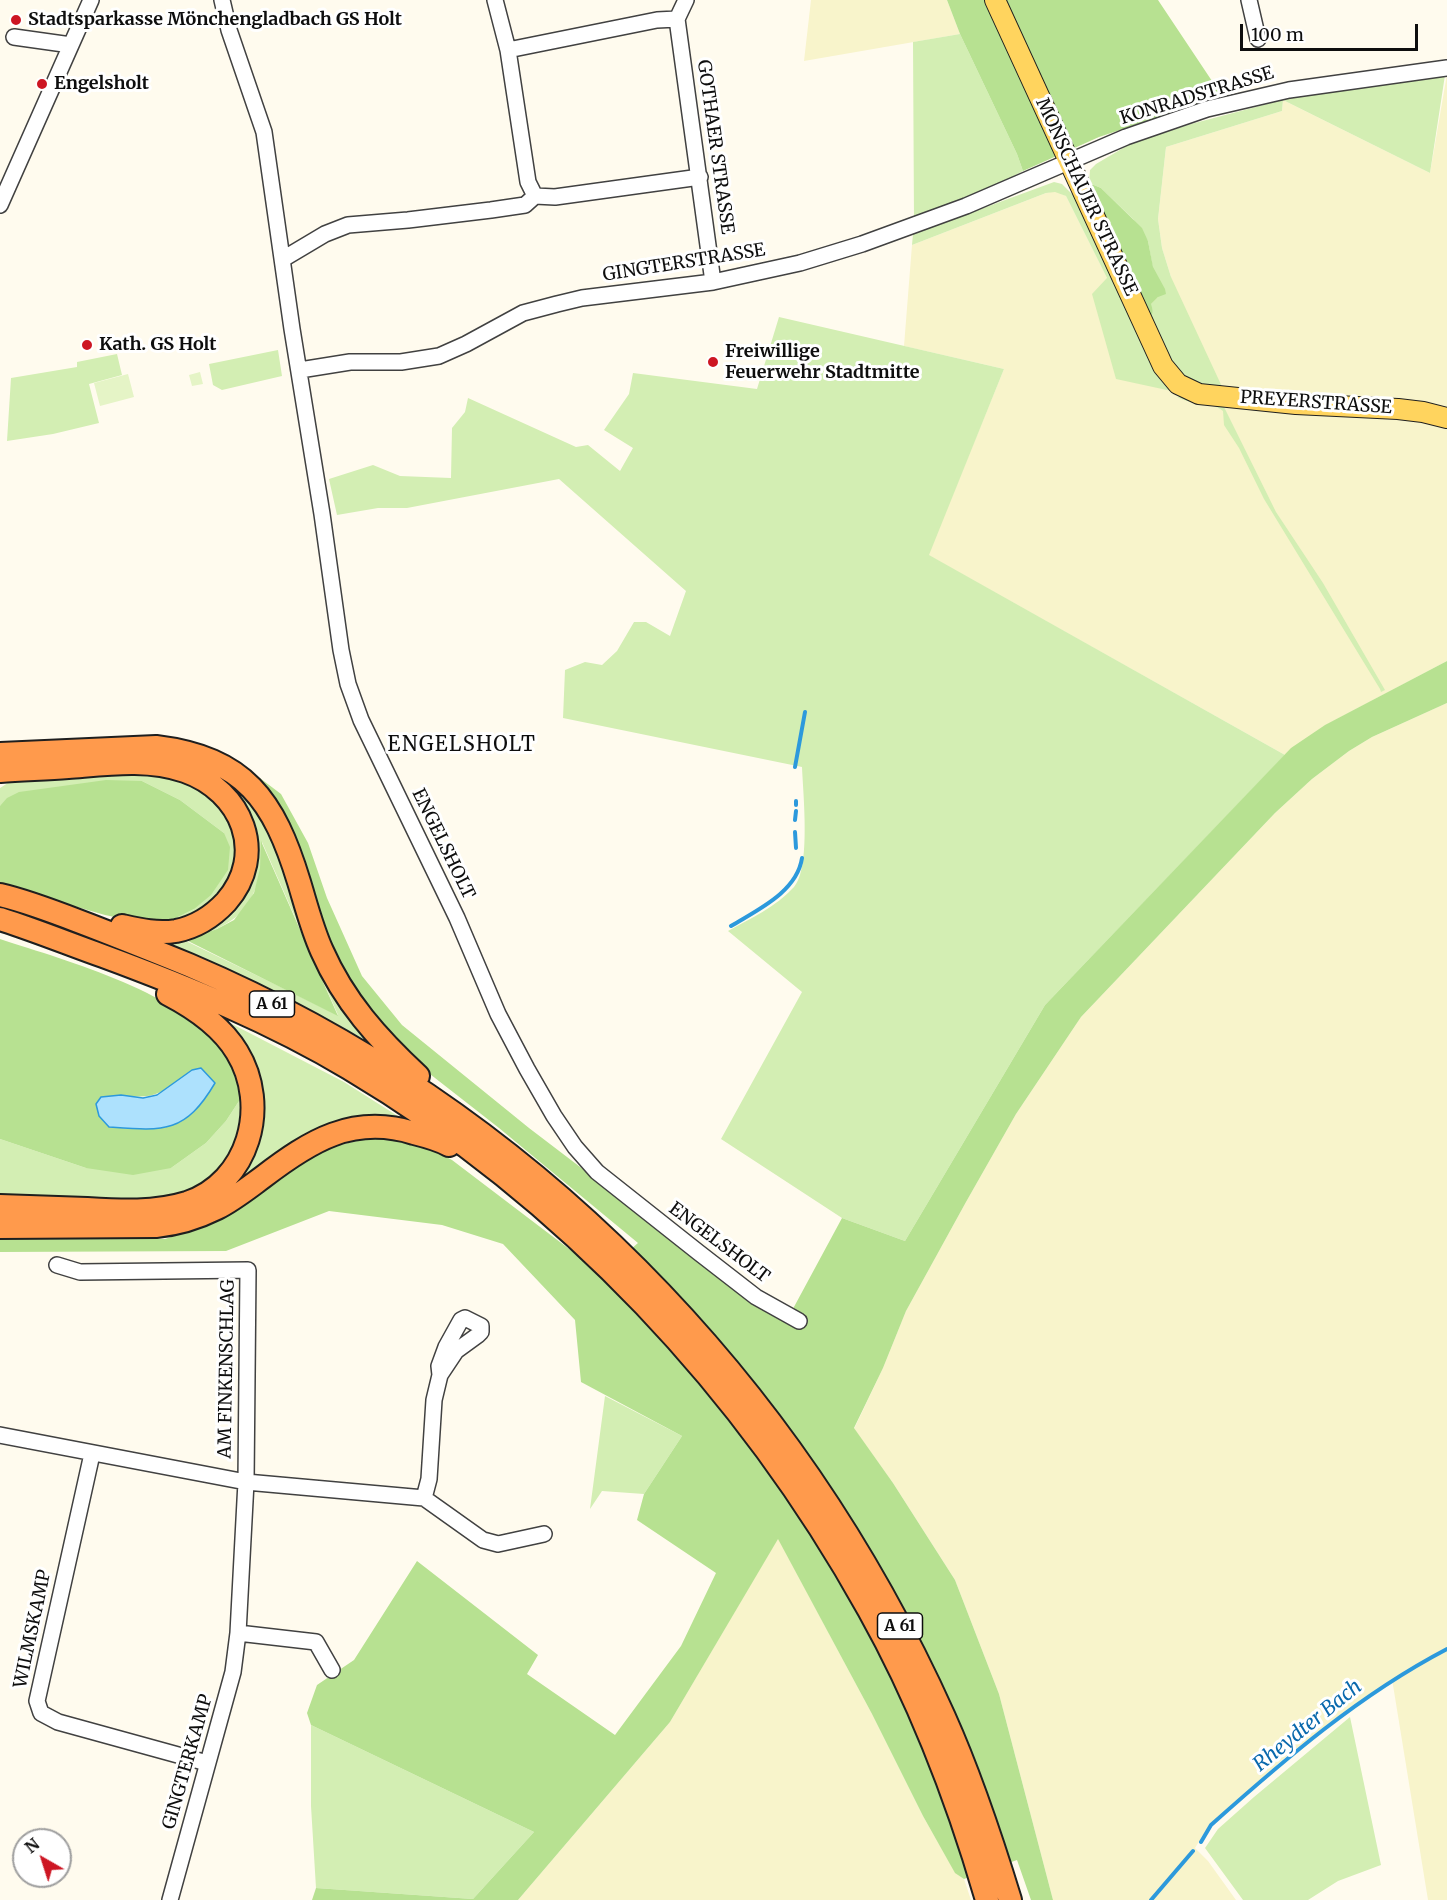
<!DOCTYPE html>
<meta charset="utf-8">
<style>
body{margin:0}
#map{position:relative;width:1447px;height:1900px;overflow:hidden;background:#fffbee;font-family:Merriweather,serif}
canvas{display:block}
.north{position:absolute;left:12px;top:1828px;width:60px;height:60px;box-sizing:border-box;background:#fff;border:2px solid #9f9f9f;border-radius:50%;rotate:321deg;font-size:16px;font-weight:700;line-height:24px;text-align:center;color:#0e0e0e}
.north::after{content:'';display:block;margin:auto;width:21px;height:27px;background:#cd1623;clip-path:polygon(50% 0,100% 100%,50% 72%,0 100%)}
.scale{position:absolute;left:1240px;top:24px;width:178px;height:27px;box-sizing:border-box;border:3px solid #0e0e0e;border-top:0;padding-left:8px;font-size:18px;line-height:21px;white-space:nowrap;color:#0e0e0e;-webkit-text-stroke:4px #fff;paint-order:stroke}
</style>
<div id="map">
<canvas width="1447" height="1900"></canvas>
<div class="north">N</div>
<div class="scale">100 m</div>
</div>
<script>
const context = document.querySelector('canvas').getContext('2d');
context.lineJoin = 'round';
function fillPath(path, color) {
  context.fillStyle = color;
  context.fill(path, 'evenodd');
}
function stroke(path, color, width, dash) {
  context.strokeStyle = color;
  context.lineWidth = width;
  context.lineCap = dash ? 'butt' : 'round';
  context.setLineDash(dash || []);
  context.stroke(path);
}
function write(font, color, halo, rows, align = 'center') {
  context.font = font + ' Merriweather,serif';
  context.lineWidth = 6;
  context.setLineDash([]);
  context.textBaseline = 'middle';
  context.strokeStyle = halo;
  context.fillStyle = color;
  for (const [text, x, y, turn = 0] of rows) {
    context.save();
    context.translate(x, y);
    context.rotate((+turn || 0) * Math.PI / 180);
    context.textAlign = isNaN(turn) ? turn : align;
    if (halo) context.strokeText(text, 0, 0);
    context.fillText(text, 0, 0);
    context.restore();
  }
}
const farmland = new Path2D(`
 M811,0H947L960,34L804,61Z
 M1447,74V661L1324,726L1285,755L928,555L1004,369L904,346L912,245L1046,193L1055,191L1066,196L1107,278L1171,277L1162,248L1158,219L1166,147L1282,111L1283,100L1430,173Z
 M1447,703V1900H1428L1392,1679L1289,1754L1211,1824L1203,1835L1195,1848L1208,1861L1236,1900H1053L999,1694L955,1580L893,1483L854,1429L883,1368L906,1311L966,1202L1016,1114L1081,1017L1275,813L1312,779L1349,751L1372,737Z
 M778,1538L872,1714L923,1816L955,1872L964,1879L971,1900H518L670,1722Z`);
const green = new Path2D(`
 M960,34L1017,154L1023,171L986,191L914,220L913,42Z
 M1445,75L1430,173L1283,100L1282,111L1166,147L1158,219L1162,248L1171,277L1224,391L1181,379L1148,319L1151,304L1158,297L1148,241L1133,219L1101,188L1089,183L1090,170L1096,164L1130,144L1191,124L1294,97Z
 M1054,182L1062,184L1074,196L1176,392L1116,379L1092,294L1107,278L1066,196L1055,192L1046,193L912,245L913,234Z
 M779,317L1004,369L929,555L1285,755L1045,1005L905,1241L842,1218L721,1139L802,992L728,931C751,918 776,907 794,887C811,868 803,793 802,767L563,718L565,670L585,662L602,665L617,651L634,622H646L670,636L686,591L559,479L407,508H378L337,515L329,479L373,465L400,476L451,478L452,428L465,412L468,398L576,447L588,445L620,471L633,448L604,430L629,394L633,373L757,389Z
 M278,350L282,376L222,390L213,385L209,364Z
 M117,354L122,375L89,384L99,423L53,434L7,441L11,378L77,367V362Z
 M1177,397H1187L1224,407L1276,512L1323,583L1385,690L1381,692L1380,689L1264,499L1239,448L1224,425L1223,411C1211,401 1191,405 1177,397Z
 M147,751L225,774L263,815L369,1042L336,1024L158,938L215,921L247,823ZM262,842L338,1015L186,941C227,926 252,917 260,870C262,861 261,851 262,842Z
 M119,772L170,776L201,788L227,812L237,844L232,880L199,914L168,922L194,909L224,833L180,800L142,781L0,806V788L11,781Z
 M207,1011L344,1082L404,1120L367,1117L230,1193L180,1209L258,1133Z
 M241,1098L243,1110L240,1133L229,1159L210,1179L189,1192L159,1199L0,1200V1139L86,1168H171L206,1143L226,1121Z
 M605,1396L682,1436L644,1494L602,1491L590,1509Z
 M1350,1717L1381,1865L1338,1881L1308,1900H1243L1205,1848L1218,1829L1254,1797Z
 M311,1725L534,1832L473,1899L316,1888L311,1806Z`);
const forest = new Path2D(`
 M947,0H1158L1222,96L1099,137L1023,171L1017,154L960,34Z
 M1089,183L1101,188L1142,228L1148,241L1153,267L1165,289L1166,294L1158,297L1151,304C1153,311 1154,314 1148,319Z
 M1447,661V703L1372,737L1349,751L1312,779L1275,813L1081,1017L1016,1114L966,1202L906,1311L883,1368L854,1428L893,1483L955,1580L999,1694L1053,1900H1031L1017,1860L964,1879L955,1873L923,1816L872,1714L778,1539L670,1722L518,1900H312L316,1888L473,1899L534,1832L311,1725L307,1713L317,1685L354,1660L417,1561L538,1655L527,1674L615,1735L681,1646L716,1573L637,1520L644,1494L682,1436L581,1382L575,1320L503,1244L442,1225L329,1211L226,1251L0,1252V1233L165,1239L207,1225L298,1164L332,1147L369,1138L394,1136L417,1142L452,1160L602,1274L638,1243L499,1128L412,1060L355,996L258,784L236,760L281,794L308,843L327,898L362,976L402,1025L529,1128L765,1308L788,1318L842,1218L905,1241L1045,1005L1291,748L1325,725Z
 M106,780L142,781L180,800L224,833L230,847L228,870L211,895L194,909L168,922L143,923L105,915L0,885V806L7,798L19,792Z
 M261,841L338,1016L186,940L217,929L234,920L254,893L260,868Z
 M0,939C70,962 183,992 227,1055C236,1068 238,1083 241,1098L226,1121L206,1143L171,1168L133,1175L86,1168L0,1139ZM201,1068L215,1083C185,1134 163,1131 109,1127L99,1116L121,1095C149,1099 157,1096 180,1080C188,1074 191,1070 201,1068Z`);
const pitch = new Path2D(`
 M200,372L203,384L192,386L189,375Z
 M128,374L134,397L100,406L94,383Z`);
const water = new Path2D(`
 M201,1068L215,1083C185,1134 163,1131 109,1127L99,1116L96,1104L101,1097L121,1095L143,1098L157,1095L192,1070Z`);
const stream = new Path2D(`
 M795,767L805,712
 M796,801V805
 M795,820L796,811
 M795,832L796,848
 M731,926C757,910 797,892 802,858
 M1201,1842L1211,1825C1285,1759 1359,1695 1447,1649
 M1151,1900L1193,1851`);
const minor = new Path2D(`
 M222,0L229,30L264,132L292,329L322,514L341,650L348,684L361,720L457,918L498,1014L527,1069L554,1116L575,1147L597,1172L698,1252L756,1297L799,1321
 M495,0L508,50L528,182L535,196L555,197L700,177
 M1249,0L1258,39
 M677,19L686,0
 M14,37L71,45
 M508,50L657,20L677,19L713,282
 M0,205L91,0
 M283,259L325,234L348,225L408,220L491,210L525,205L535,196
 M300,370L350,362H401L439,356L466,344L523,313L557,304L582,298L713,282L800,263L862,244L966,206L1126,137L1207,109L1289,90L1447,68
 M57,1265L80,1272L248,1270L246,1482L238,1633L233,1672L170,1900
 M0,1435L246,1482L424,1498L483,1540L498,1544L544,1534
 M92,1454L37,1701L41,1713L58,1722L207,1763
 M424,1498L429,1479L434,1400L440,1375L439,1366L446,1347L461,1320L465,1318L481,1326V1332L478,1335L456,1351L440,1375
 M238,1633L316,1642L332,1670`);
const major = new Path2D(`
 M995,0L1163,366L1178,384L1199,394L1296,404L1398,409L1423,412L1447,418`);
const highway = new Path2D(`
 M0,754L156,747C245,758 274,800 299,882C306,905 312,929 322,951C344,1001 378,1039 418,1076
 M0,771C23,769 45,769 68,767C107,764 147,758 185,771C242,791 268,854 226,902C212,917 196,927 176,931C157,934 140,930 122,926
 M0,895C26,901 52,911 78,921C115,935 152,950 189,965C529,1110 793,1381 944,1717C971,1777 991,1838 1010,1900
 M0,919C35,930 69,944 103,956C187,987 272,1022 349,1068C566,1197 747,1390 869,1610C920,1701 958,1800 987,1900
 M0,1206C29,1207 58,1208 87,1209C120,1211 155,1213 187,1203C249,1182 270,1106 237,1052C222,1027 193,1007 168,994
 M0,1227L156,1226C177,1224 197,1218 217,1208C233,1200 248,1188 263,1177C310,1141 353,1114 414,1133C426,1136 438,1139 449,1145`);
const markers = [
 [16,20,6,"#cd1623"],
 [42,84,6,"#cd1623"],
 [87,345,6,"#cd1623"],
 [713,362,6,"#cd1623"]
];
const shields = [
 [272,1004,45],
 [900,1626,45]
];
const shieldNames = [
 ["A 61",272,1004],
 ["A 61",900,1626]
];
const poiNames = [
 ["Stadtsparkasse Mönchengladbach GS Holt",28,20],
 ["Engelsholt",54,84],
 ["Kath. GS Holt",99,345],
 ["Freiwillige",725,352],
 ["Feuerwehr Stadtmitte",725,373]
];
const streetNames = [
 ["KONRADSTRASSE",1197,96,-17],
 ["GOTHAER STRASSE",715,147,82],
 ["MONSCHAUER STRASSE",1086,197,65],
 ["GINGTERSTRASSE",684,263,-9],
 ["PREYERSTRASSE",1316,403,4],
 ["ENGELSHOLT",443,844,64],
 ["ENGELSHOLT",719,1243,37],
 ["AM FINKENSCHLAG",227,1369,-89],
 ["WILMSKAMP",33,1629,-78],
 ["GINGTERKAMP",188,1762,-74]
];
const neighbourhoodNames = [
 ["ENGELSHOLT",462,745]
];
const waterNames = [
 ["Rheydter Bach",1308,1726,-39]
];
fillPath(farmland, '#f8f4cb');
fillPath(green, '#d3eeb3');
fillPath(forest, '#b7e191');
fillPath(pitch, '#e5f4c6');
fillPath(water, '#ade1fd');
stroke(water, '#2c99dc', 1.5);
stroke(stream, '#2c99dc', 4);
stroke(minor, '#414141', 18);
stroke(major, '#1f1f1f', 22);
stroke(highway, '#1f1f1f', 26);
stroke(minor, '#fff', 15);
stroke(major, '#ffd45e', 20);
stroke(highway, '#ff9a4c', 22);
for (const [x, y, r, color] of markers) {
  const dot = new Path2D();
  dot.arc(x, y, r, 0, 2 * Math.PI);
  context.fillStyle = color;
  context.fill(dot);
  stroke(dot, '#fff', 2);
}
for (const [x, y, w] of shields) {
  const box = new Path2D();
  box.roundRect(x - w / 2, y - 13, w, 26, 4.5);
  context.fillStyle = '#fff';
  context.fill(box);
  stroke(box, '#0e0e0e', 1.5);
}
write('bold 16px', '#0e0e0e', null, shieldNames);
write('bold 18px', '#0e0e0e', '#fff', poiNames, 'left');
write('18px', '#0e0e0e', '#fff', streetNames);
context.letterSpacing = '1.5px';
write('20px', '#0e0e0e', '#fff', neighbourhoodNames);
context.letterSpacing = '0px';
write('italic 20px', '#0969ad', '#fff', waterNames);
</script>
